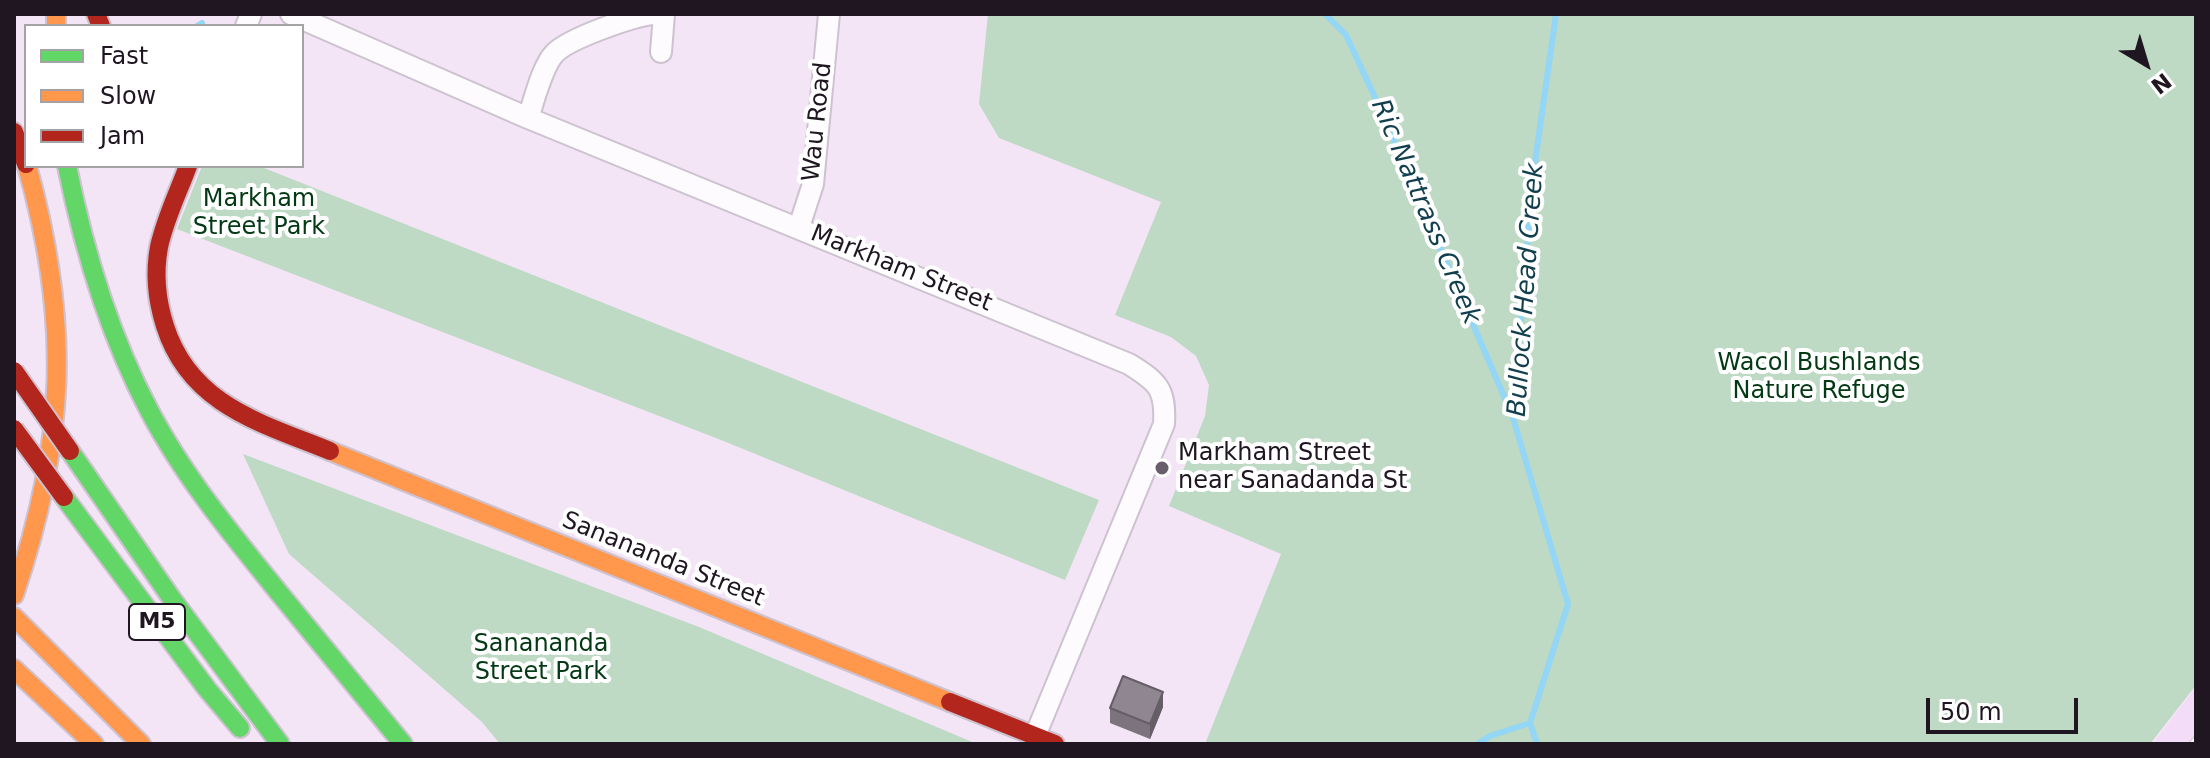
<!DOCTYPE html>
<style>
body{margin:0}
#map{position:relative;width:2210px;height:758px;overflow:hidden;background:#f3e5f6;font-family:"DejaVu Sans",sans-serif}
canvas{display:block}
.frame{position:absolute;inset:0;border:16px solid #1f1621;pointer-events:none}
.legend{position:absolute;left:24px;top:24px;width:280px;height:144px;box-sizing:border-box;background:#fff;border:2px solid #a5a2a6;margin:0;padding:10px 14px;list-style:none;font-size:24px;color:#1f1621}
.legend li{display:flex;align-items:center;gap:16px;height:40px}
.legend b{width:40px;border:2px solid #a5a2a6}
.north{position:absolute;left:2106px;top:24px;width:80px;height:80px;-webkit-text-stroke:6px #fff;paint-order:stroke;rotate:142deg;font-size:22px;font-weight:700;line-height:32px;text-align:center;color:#1f1621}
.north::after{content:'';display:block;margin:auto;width:28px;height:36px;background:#1f1621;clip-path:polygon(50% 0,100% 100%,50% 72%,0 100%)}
.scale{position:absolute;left:1926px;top:698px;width:152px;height:36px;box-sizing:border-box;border:4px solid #1f1621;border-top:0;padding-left:10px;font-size:24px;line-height:28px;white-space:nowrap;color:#1f1621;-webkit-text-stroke:6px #fff;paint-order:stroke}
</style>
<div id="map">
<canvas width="2210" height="758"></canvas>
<div class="frame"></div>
<ul class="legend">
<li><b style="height:10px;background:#63d668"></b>Fast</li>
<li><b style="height:10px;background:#ff974d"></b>Slow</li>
<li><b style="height:10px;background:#b3261e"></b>Jam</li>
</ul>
<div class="north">N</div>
<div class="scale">50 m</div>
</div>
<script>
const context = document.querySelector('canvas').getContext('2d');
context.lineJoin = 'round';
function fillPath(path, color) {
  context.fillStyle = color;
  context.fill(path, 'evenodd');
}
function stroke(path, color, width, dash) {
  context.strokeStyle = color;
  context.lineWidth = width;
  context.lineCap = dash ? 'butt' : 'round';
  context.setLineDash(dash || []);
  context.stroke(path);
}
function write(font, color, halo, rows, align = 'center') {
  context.font = font + ' "DejaVu Sans",sans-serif';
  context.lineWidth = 8;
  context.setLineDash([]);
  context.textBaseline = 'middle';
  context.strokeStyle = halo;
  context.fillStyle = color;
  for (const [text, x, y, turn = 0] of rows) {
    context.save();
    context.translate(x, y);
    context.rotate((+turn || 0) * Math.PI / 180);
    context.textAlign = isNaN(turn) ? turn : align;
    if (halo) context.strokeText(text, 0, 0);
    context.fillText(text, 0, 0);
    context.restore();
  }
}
const built = new Path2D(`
 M2196,687V744H2153Z`);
const green = new Path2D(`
 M988,14H2196V685L2150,744H1205L1281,554L1169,506L1205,416L1209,385L1196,356L1171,337L1115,315L1161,202L999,138L979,104Z
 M202,166H259L1099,500L1065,580L721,440L177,229Z
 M243,454L699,627L977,744H500L482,722L289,554Z`);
const stream = new Path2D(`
 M1325,14L1346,35L1384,117L1512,415
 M197,26L202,23
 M1477,744L1490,736L1530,723
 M1537,744L1530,723L1568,604L1513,418L1533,176L1556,14`);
const street = new Path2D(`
 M291,14L528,118L1129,364C1158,382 1166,389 1164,424L1035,736
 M246,26L251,14
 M661,52L664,14
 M528,118C534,101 542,67 554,54C567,39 633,16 653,14
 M799,227L813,184L829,14`);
const fast = new Path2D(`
 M67,166C84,251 109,335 150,412C185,478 233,536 280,594C321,644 362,694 403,744
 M70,451L172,599L280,744
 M64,497L207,689L240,728`);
const slow = new Path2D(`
 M56,14V26
 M330,451L950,702
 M14,595C66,441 71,322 27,166
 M14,617L141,744
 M14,669L94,744`);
const jam = new Path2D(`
 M96,14L101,26
 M14,132L26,164
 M188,166C178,193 165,219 159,247C154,274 157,301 165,326C190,405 261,423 330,451
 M950,702L1055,744`);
const rail = new Path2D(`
 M2193,744L2196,740`);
const jamBridge = new Path2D(`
 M14,371L70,451
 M14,429L64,497`);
const wall = new Path2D(`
 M1163,707L1150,739L1110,723V708Z`);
const shadedWall = new Path2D(`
 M1163,692V707L1150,739V724Z`);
const building = new Path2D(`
 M1123,676L1163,692L1150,724L1110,708Z`);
const markers = [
 [1162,468,8,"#695e6c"]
];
const shields = [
 [157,622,56]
];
const shieldNames = [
 ["M5",157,622]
];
const streetNames = [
 ["Wau Road",818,122,-84],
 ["Markham Street",901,269,22],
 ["Sanananda Street",663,560,22]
];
const parkNames = [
 ["Markham",259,200],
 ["Street Park",259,228],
 ["Wacol Bushlands",1819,364],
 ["Nature Refuge",1819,392],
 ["Sanananda",541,645],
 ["Street Park",541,673]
];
const poiNames = [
 ["Markham Street",1178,454],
 ["near Sanadanda St",1178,482]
];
const waterNames = [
 ["Ric Nattrass Creek",1425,212,67],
 ["Bullock Head Creek",1527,290,-86]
];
fillPath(built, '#f2dcf7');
fillPath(green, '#bed9c4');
stroke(stream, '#94d6f5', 6);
stroke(street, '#cdc2cf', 24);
stroke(fast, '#cdc2cf', 22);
stroke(slow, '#cdc2cf', 22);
stroke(jam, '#cdc2cf', 22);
stroke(street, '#fdfbfe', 20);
stroke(fast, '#63d668', 18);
stroke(slow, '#ff974d', 18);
stroke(jam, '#b3261e', 18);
stroke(rail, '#d6d2d7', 9);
stroke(rail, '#fff', 6, [18]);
stroke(jamBridge, '#cdc2cf', 22, []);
stroke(jamBridge, '#b3261e', 18);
fillPath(wall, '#7c737e');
fillPath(shadedWall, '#655e66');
fillPath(building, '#908692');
stroke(building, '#655e66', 2);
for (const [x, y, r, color] of markers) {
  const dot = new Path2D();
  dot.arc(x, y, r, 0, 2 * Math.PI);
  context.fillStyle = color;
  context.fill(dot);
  stroke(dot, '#fff', 3);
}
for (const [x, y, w] of shields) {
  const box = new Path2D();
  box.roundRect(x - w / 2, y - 18, w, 36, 6);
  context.fillStyle = '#fff';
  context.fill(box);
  stroke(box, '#1f1621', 2);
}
write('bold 22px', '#1f1621', null, shieldNames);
write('24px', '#1f1621', '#fff', streetNames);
write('24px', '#033914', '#fff', parkNames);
write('24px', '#1f1621', '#fff', poiNames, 'left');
write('italic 26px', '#123f4e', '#fff', waterNames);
</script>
